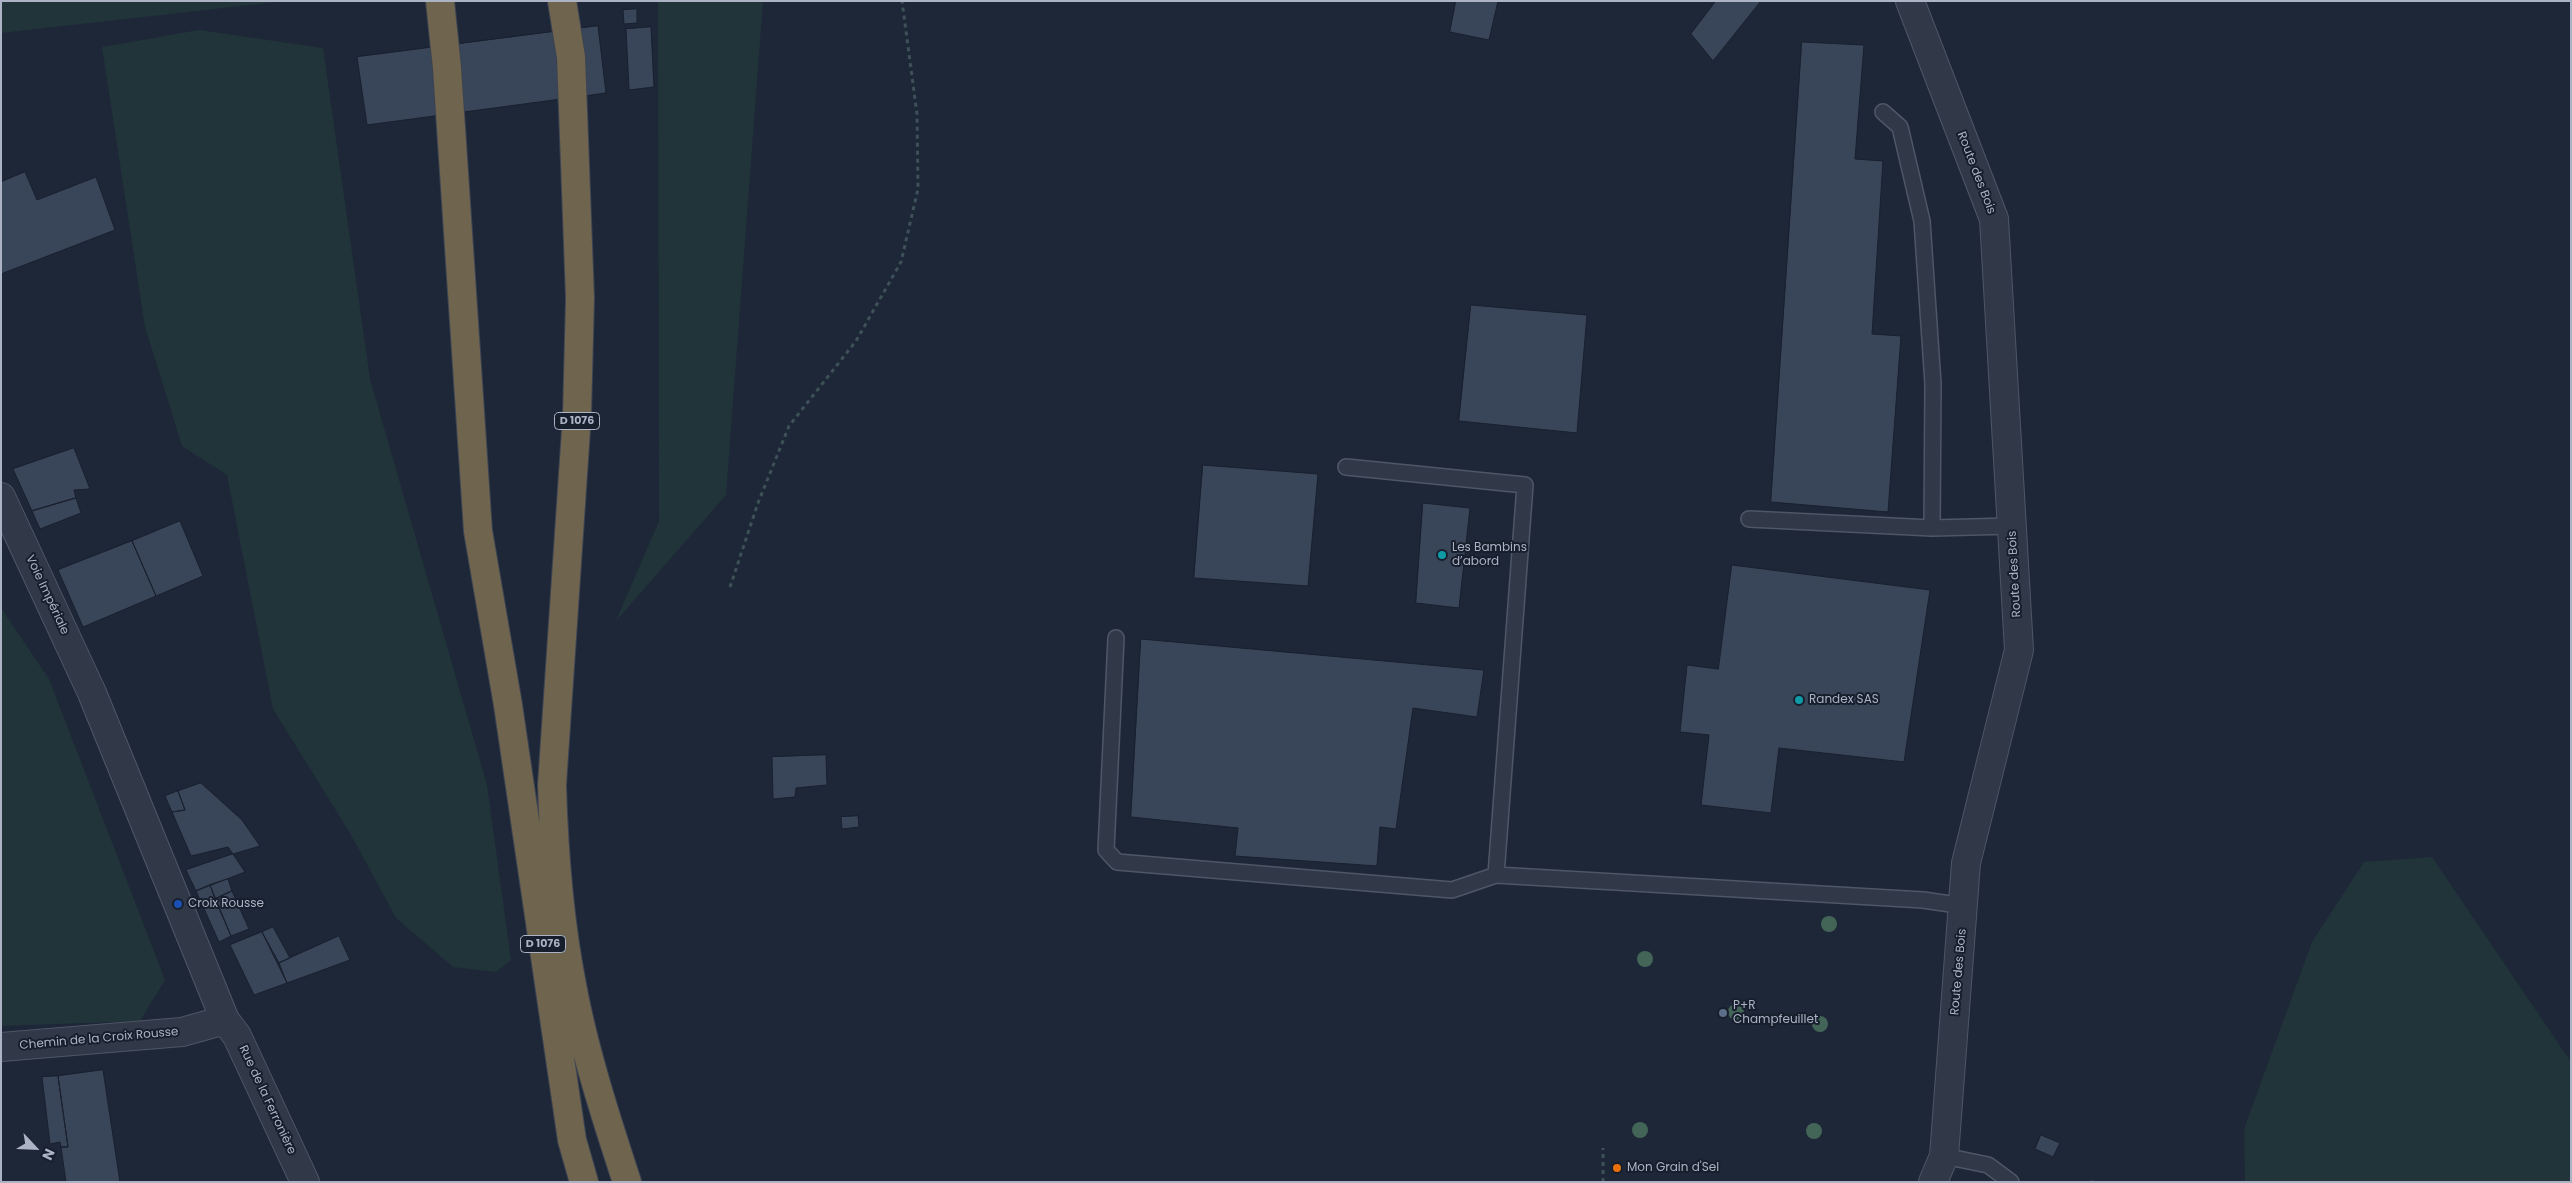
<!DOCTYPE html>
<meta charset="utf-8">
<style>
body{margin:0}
#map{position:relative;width:2572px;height:1183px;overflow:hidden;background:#1e2738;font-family:Poppins,sans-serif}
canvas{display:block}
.frame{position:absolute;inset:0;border:2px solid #abb3c5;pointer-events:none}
.north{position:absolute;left:10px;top:1123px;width:50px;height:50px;-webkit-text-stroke:4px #171e2c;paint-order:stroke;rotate:115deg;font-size:14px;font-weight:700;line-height:20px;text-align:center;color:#abb3c5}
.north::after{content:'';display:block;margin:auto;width:18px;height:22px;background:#abb3c5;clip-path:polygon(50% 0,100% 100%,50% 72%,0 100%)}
</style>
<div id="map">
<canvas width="2572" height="1183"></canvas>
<div class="frame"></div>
<div class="north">N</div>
</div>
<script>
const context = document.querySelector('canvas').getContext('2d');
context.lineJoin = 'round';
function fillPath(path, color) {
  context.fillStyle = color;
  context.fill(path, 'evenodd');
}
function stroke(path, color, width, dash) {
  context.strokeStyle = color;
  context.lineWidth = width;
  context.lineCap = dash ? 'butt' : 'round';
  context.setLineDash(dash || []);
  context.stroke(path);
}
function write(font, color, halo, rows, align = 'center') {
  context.font = font + ' Poppins,sans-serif';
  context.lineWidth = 4;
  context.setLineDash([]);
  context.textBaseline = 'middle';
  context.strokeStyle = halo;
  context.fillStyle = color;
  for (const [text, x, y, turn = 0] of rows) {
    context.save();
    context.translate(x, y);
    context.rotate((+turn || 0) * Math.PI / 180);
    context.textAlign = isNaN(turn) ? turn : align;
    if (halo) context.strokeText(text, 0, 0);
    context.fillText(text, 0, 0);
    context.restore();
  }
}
const green = new Path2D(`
 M1,1H285L1,33Z
 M658,1H763L726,495L616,621L659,521Z
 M199,30L323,48L370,379L487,785L511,960L496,972L453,967L396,918L350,833L273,709L227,475L182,446L145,327L102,47Z
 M1,608L49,679L165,980L140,1021L1,1026Z
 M2432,857L2571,1062V1182H2245L2244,1129L2312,942L2364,862Z`);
const building = new Path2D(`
 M1456,1H1498L1489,40L1450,32Z
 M1716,1H1761L1713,61L1691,34Z
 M637,9V23L624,24L623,10Z
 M598,26L606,93L367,125L357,57Z
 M651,27L654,87L629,90L626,29Z
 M1802,42L1864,45L1855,159L1883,161L1872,334L1901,336L1888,512L1771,502Z
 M25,172L37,200L96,177L115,230L1,274V182Z
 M1471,305L1587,315L1577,433L1459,421Z
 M74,448L90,489L74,490L76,498L32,511L13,469Z
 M1203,465L1318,474L1308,586L1194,578Z
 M76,498L81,513L40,529L32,511Z
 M1423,503L1470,508L1459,608L1416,603Z
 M180,521L203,576L156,596L132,541Z
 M132,541L156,596L83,627L58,570Z
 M1732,565L1930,590L1904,762L1779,748L1771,813L1701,805L1709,735L1680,732L1687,665L1718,669Z
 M1141,639L1484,670L1477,717L1413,708L1396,829L1380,827L1377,866L1235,856L1238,828L1131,817Z
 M826,755L827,785L796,788L795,797L773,799L772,757Z
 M201,783L242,820L260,846L233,854L228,847L191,856L172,812L185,810L178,791Z
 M178,791L185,810L172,812L165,796Z
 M858,816L859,827L842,829L841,817Z
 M233,854L245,872L196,891L186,870Z
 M228,879L232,891L215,899L210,885Z
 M210,885L231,936L219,942L196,891Z
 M232,891L249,929L231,936L215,899Z
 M273,927L290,958L279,963L262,932Z
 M262,932L287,983L254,995L230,945Z
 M339,936L350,960L287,983L279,963Z
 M103,1070L120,1182H66L61,1147H68L58,1076Z
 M58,1076L68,1147H61L60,1142L50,1144L42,1077Z
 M2041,1135L2060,1143L2053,1157L2035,1149Z`);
const path = new Path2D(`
 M730,587L758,503L789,426L856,341L901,262L918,189L917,114L902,1
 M1603,1182V1148
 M2091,1182H2094`);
const lane = new Path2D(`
 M1883,112L1900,127L1922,221L1933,384L1932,528
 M1346,467L1525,485L1496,875L1923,900L1964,906
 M1749,519L1932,528L2012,526
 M1116,638L1106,850L1117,862L1452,890L1496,875
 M1944,1156L1988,1165L2011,1182`);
const street = new Path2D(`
 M1910,1L1994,219L2019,650L1966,863L1944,1156L1933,1182
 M1,497L92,693L225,1020L237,1036L305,1182
 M1,1047L182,1032L225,1020`);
const highway = new Path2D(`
 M440,1L447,68L478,531L508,705L572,1140L584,1182
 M562,1L571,57L580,298L577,415L552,785C554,852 559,919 572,985C584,1050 606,1118 627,1182`);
const trees = [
 [1829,924],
 [1645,959],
 [1736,1012],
 [1820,1024],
 [1640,1130],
 [1814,1131]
];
const markers = [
 [1442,555,5,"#0f9aa8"],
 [1799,700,5,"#0f9aa8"],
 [178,904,5,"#1a4fb4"],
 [1723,1013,5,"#5c6f8a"],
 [1617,1168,5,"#e8710a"]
];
const shields = [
 [577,421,45],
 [543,944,45]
];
const shieldNames = [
 ["D 1076",577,421],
 ["D 1076",543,944]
];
const streetNames = [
 ["Route des Bois",1976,173,69],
 ["Route des Bois",2015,574,-93],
 ["Voie Impériale",47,595,65],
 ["Route des Bois",1959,972,-85],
 ["Chemin de la Croix Rousse",99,1039,-5],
 ["Rue de la Ferronière",267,1100,65]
];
const poiNames = [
 ["Les Bambins",1452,548],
 ["d’abord",1452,562],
 ["Randex SAS",1809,700],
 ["Croix Rousse",188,904],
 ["P+R",1733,1006],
 ["Champfeuillet",1733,1020],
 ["Mon Grain d'Sel",1627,1168]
];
fillPath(green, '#203439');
fillPath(building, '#394558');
stroke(building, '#19202e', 1);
stroke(lane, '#4f5666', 18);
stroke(street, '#4f5666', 30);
stroke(highway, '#3c4352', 30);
stroke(path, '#3d5156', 3, [4, 4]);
stroke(lane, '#313948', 15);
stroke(street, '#313948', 28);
stroke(highway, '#6f644e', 28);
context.fillStyle = '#436558';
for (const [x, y] of trees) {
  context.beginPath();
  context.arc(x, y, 8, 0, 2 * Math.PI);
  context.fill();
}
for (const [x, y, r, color] of markers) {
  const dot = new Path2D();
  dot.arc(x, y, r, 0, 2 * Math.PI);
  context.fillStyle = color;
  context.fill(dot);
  stroke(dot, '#171e2c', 2);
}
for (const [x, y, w] of shields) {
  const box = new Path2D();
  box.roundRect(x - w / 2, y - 8.5, w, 17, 4);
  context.fillStyle = '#171e2c';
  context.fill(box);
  stroke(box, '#abb3c5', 1);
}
write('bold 11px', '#abb3c5', null, shieldNames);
write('12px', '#abb3c5', '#171e2c', streetNames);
write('12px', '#abb3c5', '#171e2c', poiNames, 'left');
</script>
